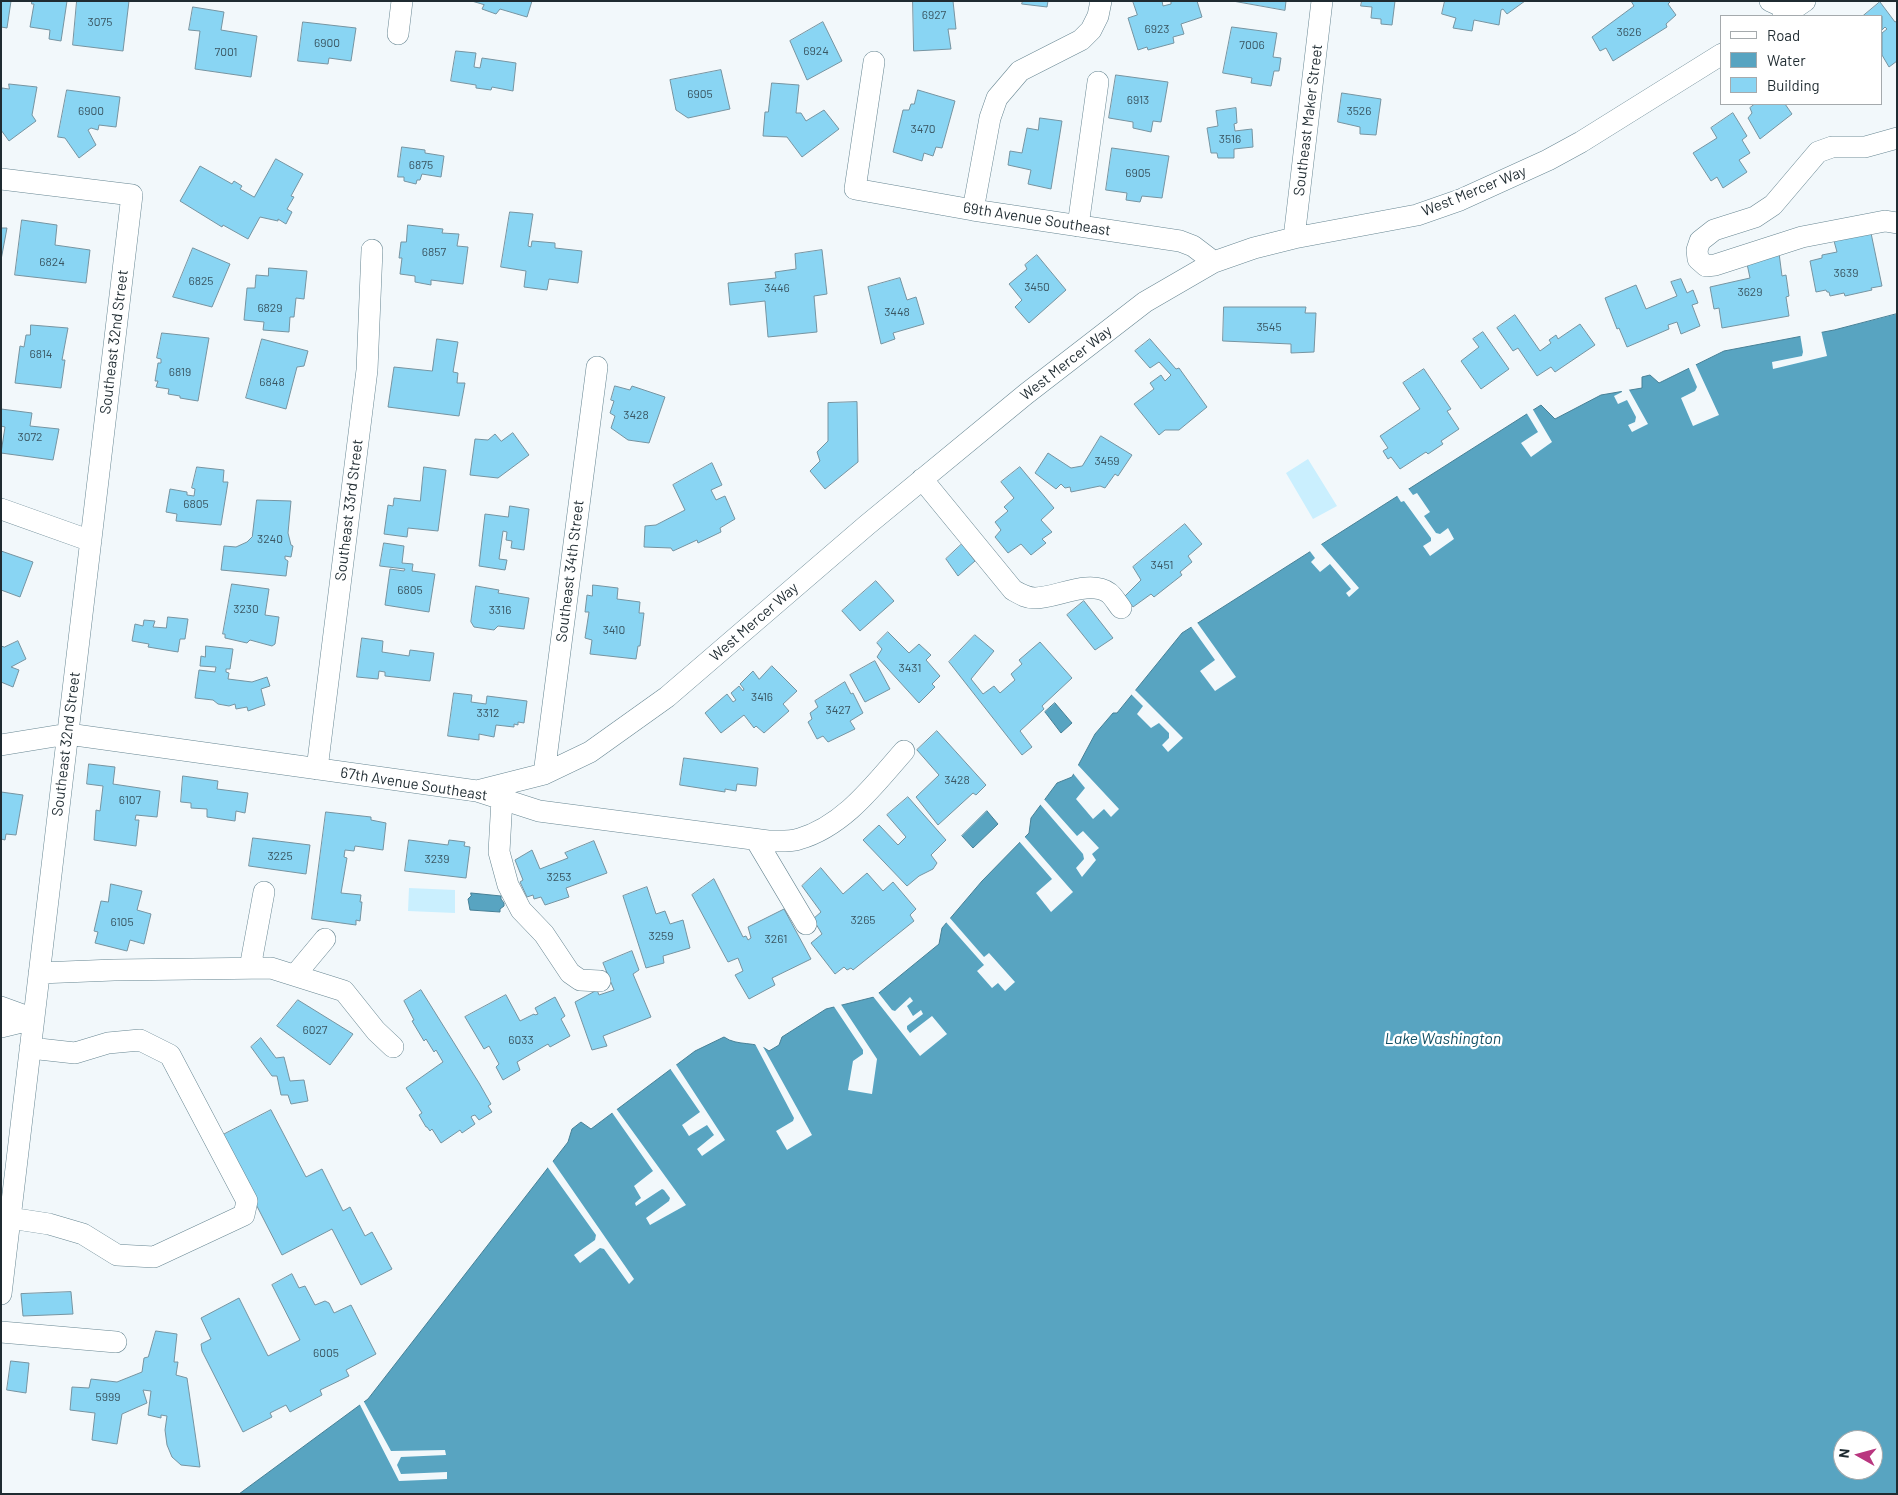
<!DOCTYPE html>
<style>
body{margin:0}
#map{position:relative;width:1898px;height:1495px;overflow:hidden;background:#f2f8fb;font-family:Barlow,sans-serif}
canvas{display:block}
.frame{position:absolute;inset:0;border:2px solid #1f2b31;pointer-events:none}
.legend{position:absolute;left:1720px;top:15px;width:162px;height:90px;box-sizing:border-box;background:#fff;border:1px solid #a5aaad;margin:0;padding:6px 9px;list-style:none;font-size:15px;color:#1f2b31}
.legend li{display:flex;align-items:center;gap:10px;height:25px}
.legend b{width:25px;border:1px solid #a5aaad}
.north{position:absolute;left:1833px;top:1430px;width:50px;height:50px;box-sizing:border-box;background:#fff;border:1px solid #a5aaad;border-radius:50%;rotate:277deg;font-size:14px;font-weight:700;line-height:20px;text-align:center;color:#1f2b31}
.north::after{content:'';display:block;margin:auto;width:18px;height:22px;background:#b9367f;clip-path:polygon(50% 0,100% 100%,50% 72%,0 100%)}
</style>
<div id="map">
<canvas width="1898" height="1495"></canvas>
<div class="frame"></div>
<ul class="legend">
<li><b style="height:6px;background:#fff"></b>Road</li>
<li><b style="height:14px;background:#58a4c1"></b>Water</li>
<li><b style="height:14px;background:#89d5f3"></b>Building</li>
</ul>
<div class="north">N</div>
</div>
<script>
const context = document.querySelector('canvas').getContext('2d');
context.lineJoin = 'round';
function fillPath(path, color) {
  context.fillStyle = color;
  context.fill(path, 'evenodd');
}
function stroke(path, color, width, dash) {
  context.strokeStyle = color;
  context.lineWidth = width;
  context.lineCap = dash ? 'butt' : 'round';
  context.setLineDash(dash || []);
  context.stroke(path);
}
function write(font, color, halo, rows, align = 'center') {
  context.font = font + ' Barlow,sans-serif';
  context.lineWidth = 4.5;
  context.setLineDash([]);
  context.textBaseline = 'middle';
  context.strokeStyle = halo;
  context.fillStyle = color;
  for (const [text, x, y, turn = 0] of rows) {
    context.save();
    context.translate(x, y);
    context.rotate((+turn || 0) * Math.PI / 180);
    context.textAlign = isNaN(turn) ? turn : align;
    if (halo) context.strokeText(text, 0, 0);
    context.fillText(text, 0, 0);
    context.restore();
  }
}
const green = new Path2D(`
 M1308,459L1337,506L1313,519L1286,473Z
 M409,888L455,890V913L408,911Z`);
const water = new Path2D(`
 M1897,314V1494H239L368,1399L568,1142L572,1129L581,1122L591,1129L695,1051L724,1037C738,1047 756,1040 769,1051L779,1045L782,1037L826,1009L874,997L939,944L942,928L982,881L1029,833L1031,818L1057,783L1072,777L1095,734L1113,713H1117L1182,633L1541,405L1555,419L1601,395L1642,388V377L1650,375L1659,383L1724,351L1834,330ZM1843,1440H1873V1470H1843Z
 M1055,703L1072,723L1061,733L1045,712Z
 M987,811L998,824L973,848L962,836Z
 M471,893L501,896V899L504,903V906L500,909V912L470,910L468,899L471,896Z`);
const pier = new Path2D(`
 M1821,330L1827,356L1773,369L1772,362L1802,356L1803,352L1800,334Z
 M1695,363L1719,415L1693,426L1681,398L1695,391L1697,387L1688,366Z
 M1628,388L1648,424L1632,432L1628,425L1635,422L1636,417L1627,400L1618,404L1614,396L1622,392L1621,389Z
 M1532,408L1552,442L1531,457L1521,443L1538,432L1526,412Z
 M1407,487L1413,495L1417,493L1430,512L1424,516L1436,533L1440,534L1448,528L1454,539L1430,556L1423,546L1431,541V538L1404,501L1401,502L1396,494Z
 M1320,543L1359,588L1349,597L1346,593L1351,589L1330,564L1320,572L1311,562L1315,558L1309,550Z
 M1196,621L1236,677L1215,691L1200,671L1215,660L1190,625Z
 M1134,689L1183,738L1168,752L1162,745L1169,738V733L1159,723L1151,728L1137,714L1143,706L1130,693Z
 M1077,764L1119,809L1111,817L1104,809L1093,819L1076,799L1085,788L1072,772Z
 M1043,798L1077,836L1083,831L1099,848L1092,854L1096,860L1082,877L1076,868L1084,859L1083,854L1039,803Z
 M1023,835L1073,892L1051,912L1036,893L1052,879L1018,840Z
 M949,917L984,957L989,953L1015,982L1005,991L998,983L992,988L977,971L984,965L945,921Z
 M877,991L892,1010L895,1011L910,997L913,1001L907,1006L913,1016L921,1010L923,1014L907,1026V1029L910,1033L932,1016L947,1034L920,1056L872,995Z
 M840,1003L877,1059L872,1094L848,1090L853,1061L863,1054V1050L833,1005Z
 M754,1042L761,1043L812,1135L787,1150L776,1131L793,1121L794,1118Z
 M675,1063L725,1140L702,1156L697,1149L714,1135L707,1125L689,1136L682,1125L700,1112L669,1067Z
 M615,1107L686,1205L650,1225L646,1218L669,1201L670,1198L664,1190L662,1189L636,1206L635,1203L641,1198L634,1186L653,1171L611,1111Z
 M551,1159L634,1279L629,1284L604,1249L600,1248L580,1263L574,1255L595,1240L596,1235L546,1165Z
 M363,1400L391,1451L445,1450L446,1455L401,1457L397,1465L401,1474L447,1472V1479L399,1481L359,1403Z`);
const building = new Path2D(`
 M1,1H11L7,28L1,27Z
 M32,1H67L61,41L49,39L50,30L30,27L34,4H32Z
 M77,1H129L123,51L73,45Z
 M472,1H532L527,17L500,9L496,14L482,9L484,5Z
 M913,1H953L956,29H948L951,49L914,51Z
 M1023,1H1048L1047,7L1022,4Z
 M1133,1H1162L1163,6L1171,4V1H1197L1202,17L1181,24L1184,34L1173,37L1174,43L1148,50L1147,47L1138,50L1128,18L1137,15Z
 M1233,1H1286L1285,10Z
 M1362,1H1395L1392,25L1381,24V19L1371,18L1372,7L1361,6Z
 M1445,1H1525L1507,14L1503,9L1501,10L1499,25L1474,20L1472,31L1453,28L1456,18L1442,14Z
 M1628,1H1671L1668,4L1676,15L1666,24L1667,27L1613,61L1606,48L1600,51L1592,37L1634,6L1631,1Z
 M1880,2L1895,22L1897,21V61L1889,67L1882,55V33L1887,29L1885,27L1882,30V16H1863Z
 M193,7L224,12L221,30L257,36L251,77L195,69L200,31L189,30Z
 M303,22L356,28L351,61L329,58L328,64L298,61Z
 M823,22L842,61L807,80L790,41Z
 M1232,27L1277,33L1273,57L1281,58L1279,71H1274L1271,86L1251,83L1252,78L1223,73Z
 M456,51L476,53L474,67L480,68L482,58L516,63L513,91L492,87L491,90L476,88V85L451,81Z
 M721,70L730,109L688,118L676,110L670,80Z
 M1116,75L1168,82L1161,122L1153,121L1151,132L1133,128V122L1109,118Z
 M772,83L799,85L796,113H801L806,121L824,110L839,129L802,157L787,137L763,136L765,112H768Z
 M9,84L37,87L32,115L36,121L9,141L1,130V92L2,88L9,89Z
 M67,90L120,97L116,127L99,125L98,130L91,128L88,130L96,145L79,158L65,138L58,137Z
 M918,90L955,101L942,148L936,147L933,156L924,153L922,161L893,152L903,110H909L911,104H914Z
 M1342,93L1381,99L1376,135L1360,134V127L1338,122Z
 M1755,104H1785L1792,114L1760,139L1748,118L1752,113L1750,108Z
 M1236,108L1237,123L1234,124L1235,131L1252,129L1253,147L1234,149V158H1218L1217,153H1211L1207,128L1218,126L1216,111Z
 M1733,113L1747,136L1742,140L1750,153L1739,160L1747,172L1723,188L1717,177L1711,181L1693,153L1717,138L1711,128Z
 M1040,118L1062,121L1051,189L1028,184L1031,170L1008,165L1010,151L1022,153L1027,128L1038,130Z
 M402,147L425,150V153L444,156L441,177L422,174L420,180H417L416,184L404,181V177H398Z
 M1112,148L1169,156L1162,198L1142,196L1140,202L1126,200L1127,193L1106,190Z
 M276,159L303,174L291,196L294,197L287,209L292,212L286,224L278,219V221L260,217L248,239L223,225L222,227L180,201L200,166L232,184L234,181L242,186L240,189L254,197Z
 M510,212L533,214L528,246L531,247L532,241L555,243V248L582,251L578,283L549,279L547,290L524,287L526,271L501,267Z
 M22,220L57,225L55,245L90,250L86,283L15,275Z
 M408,225L443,229L442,233L459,234L457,246L468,247L463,284L431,280V285L415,282V276L400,274L402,258H399L401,242H406Z
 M1,228H7L1,260Z
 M1871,233L1882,286L1871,288L1872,290L1845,296L1844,293L1830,296L1829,292H1827L1826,290L1816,292L1810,261L1822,258V255L1837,252L1834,241Z
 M193,248L230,264L212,307L173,297Z
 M822,250L827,294L814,296L817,332L768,337L765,301L730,305L728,283L776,278L775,272L796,269L795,254Z
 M1779,253L1782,276L1786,275L1789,296L1786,297L1789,316L1722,328L1719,308L1714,309L1710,287L1750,278L1746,259Z
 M1037,255L1066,290L1029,323L1015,307L1022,300L1009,284L1027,269L1025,265Z
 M269,268L307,271L304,299L296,298L294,317H290L289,332L263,330L264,322L244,320L247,288H255L256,275L268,276Z
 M900,278L907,300L916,297L924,324L893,333L895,339L881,344L868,287Z
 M1681,279L1687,293L1693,290L1698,303L1692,305L1700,326L1681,334L1677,322L1668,325L1669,329L1627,347L1619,328L1617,329L1605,298L1636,285L1646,309L1677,296L1671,282Z
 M1224,307H1306L1305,313H1316L1314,352L1291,353V344L1223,341Z
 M1515,315L1540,351L1551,343L1549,340L1556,335L1558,339L1580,324L1595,345L1555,372L1551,367L1537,376L1518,348L1513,351L1497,328Z
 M31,325L68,328L62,360H65L61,388L15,383L20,346L24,347L26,335H30Z
 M1483,332L1509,369L1481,389L1461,361L1479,347L1473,339Z
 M162,333L209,338L198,401L180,398V396L168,394L169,389L156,387L158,381H155L158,363H161V359L157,358Z
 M262,339L308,351L304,366L297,367L286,409L246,398Z
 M437,339L458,342L453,372L458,373L457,383H465L459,416L388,407L394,367L432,371Z
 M1150,339L1176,369L1179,368L1207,407L1179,430H1165L1159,435L1134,404L1154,389L1150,383L1161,375L1165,381L1171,375L1159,362L1150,368L1135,351Z
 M1424,369L1451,409L1447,411L1459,429L1441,441L1443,444L1428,454L1426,452L1400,469L1391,457L1388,459L1383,451L1388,448L1380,436L1420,409L1403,383Z
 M615,386L630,390L632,386L665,397L649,443L628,440L611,428L615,416L610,413L614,401L611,400Z
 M857,402L858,462L825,489L810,471L820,461L817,452L828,441V403Z
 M1,409L32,413L30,426L59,429L53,460L1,453L5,427L1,426Z
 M513,433L529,455L498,478L470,475L475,439L488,440L495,434L501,441Z
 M1101,436L1132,455L1118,476L1115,474L1105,488L1100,486L1071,492L1070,487L1065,488L1061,484L1056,489L1035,473L1048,453L1071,468L1082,466Z
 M712,463L722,485L711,490L716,500L725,496L735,519L720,528L721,532L698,543L697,540L673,551L671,548L644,547L645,526L656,525L685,510L673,485Z
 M197,467L224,470L223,482H228L221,525L176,521L177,514L166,512L170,489L187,492V495L194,496L195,489L192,488Z
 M424,467L446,470L438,531L408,528L407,537L384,534L388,505L393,506L394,498L420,501Z
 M1020,467L1054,508L1041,520L1052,532L1042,539L1046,543L1031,555L1021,544L1008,553L995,537L1001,530L995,522L1008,511L1004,507L1014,498L1001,482Z
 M257,500L291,501L288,533L291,545L293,546L291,557L285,556V559L288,561L286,576L221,570L224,546L236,547L247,542L252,537Z
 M510,506L529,509L524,550L511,548L512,541L506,540L507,532L503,531L499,559L507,560L505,570L479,566L485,514L508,517Z
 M1185,524L1202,544L1188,556L1192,562L1180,572L1182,575L1154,597L1151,594L1133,607L1125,596L1141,580L1133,567Z
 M384,543L404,546L402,563L413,564L412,571L435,574L429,612L385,605L390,569L404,571L405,569L380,566Z
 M962,544L975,561L958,576L946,559Z
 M1,551L33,562L20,597L1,590Z
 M876,581L894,601L860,631L842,611Z
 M232,584L269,589L265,615L279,617L275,644L272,646L250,640L247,643L225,638V634H223Z
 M593,585L618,588L617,599L640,602L639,613H644L640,646H638L636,659L590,654L592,640L585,638L589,612H585L587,595L592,596Z
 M476,586L499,590L498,593L529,598L524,629L498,626L494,630L474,627L471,622Z
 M1084,601L1113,638L1095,650L1067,615Z
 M168,617L188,619L185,639H180L178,652L148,647L149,644L132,641L135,624L143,626L144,620L155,621L153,627L166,628Z
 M888,632L909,653L919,644L931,655L926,660L940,676L932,684L935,687L919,703L877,657L882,649L877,643Z
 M975,635L994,651L971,679L983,694L994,686L1000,693L1015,680L1011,674L1022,664L1019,660L1040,642L1072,678L1042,706L1044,709L1020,731L1032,747L1022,755L949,662Z
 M362,638L383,641L382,652L409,656L410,650L434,653L430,681L385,676V672L379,671L378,679L357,677Z
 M18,641L26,659L11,667L19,670L13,687L1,682V646L4,647Z
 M206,646L233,649L230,669H226V672L229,673L228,679L252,682L267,677L270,686L261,689L265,705L248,711L247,707L236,709L235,704L229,706L218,704L213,700L195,698L199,670L215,672L216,667L200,666L201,656L205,657Z
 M875,661L890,689L865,702L850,675Z
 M772,666L797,691L783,704L789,711L764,733L756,726L754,728L744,715L721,733L705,713L727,694L733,702L736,700L731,693L739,686L743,691L744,689L740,684L753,671L759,679Z
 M845,682L851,694L853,693L863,713L850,721L855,729L828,742L823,736L817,739L808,722L812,719L810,713L818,707L815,701Z
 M454,693L472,695L471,702L486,704L487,696L527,701L524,723L518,722V725L514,724V727L496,725L494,737L479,734V740L448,736Z
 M937,731L986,785L976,795L973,793L938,825L916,797L939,775L917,750Z
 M684,758L758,768L756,786L737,784L736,791L725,789V792L680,785Z
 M89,764L115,767L113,784L160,791L157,817L136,815L135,820H139L136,846L94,840L96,810L100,811L103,786L87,784Z
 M183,776L218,781L217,789L248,793L245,813L236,811L235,821L207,817V809L191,808V803L181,802Z
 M1,792L23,795L16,835L6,834L5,840L1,839Z
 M908,797L946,840L931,855L937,863L933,869L919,876L907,886L863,840L879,825L898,845L906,837L887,815Z
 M326,812L371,817V820L386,823L383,850L355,846L354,851L345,850L344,857L347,858L341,893L361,895L360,902H362L360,921L356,920V925L312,919Z
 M253,838L310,845L306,874L249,866Z
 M409,840L448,845L449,840L465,842L464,846L470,847L466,878L405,871Z
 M594,841L607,873L566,888L569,897L545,905L541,897L534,899L533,895L527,897L520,882L523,880L515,860L532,850L540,869L568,858L565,853Z
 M821,868L843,894L867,873L883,891L893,882L916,909L910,915L914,921L853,970L851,968L847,970L844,967L835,974L811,943L822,934L813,919L821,912L802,886Z
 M714,879L743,937L746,936L748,940L751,938L748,927L784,909L811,959L772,978L775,985L749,999L735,975L743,971L738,958L728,962L692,895Z
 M111,884L142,891L137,910L151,914L144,944L130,940L127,951L95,943L98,932L94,931L101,901L108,902Z
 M647,887L656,914L665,911L670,924L683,920L690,948L663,956L664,963L646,968L623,896Z
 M632,951L639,970L633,974L651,1017L603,1036L607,1046L592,1050L575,1002L597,990L599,995L614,990L603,963Z
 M421,990L479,1083L491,1104L488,1106L492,1112L479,1120L475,1115L472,1116L471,1117L475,1124L462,1133L460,1130L441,1143L432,1129L430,1131L427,1127H426L419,1115L422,1113L406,1088L443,1062L436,1050L434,1052L426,1039L424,1041L412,1021L414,1020L404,1001Z
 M506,995L520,1021L534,1014L535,1015L538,1014L535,1008L555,997L565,1016L561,1019L570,1036L550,1047L548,1044L517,1062L520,1070L503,1080L496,1067L499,1064L489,1046L484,1049L465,1017Z
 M298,1000L353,1034L330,1065L277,1026Z
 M261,1038L276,1058L284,1057L290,1081L304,1080L308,1101L291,1104L288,1095H281L277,1076H272L251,1047Z
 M271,1110L306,1177L322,1169L343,1211L350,1207L365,1236L372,1232L392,1269L361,1285L332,1229L282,1255L221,1136Z
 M292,1274L299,1288L305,1286L315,1305L325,1301L329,1303L334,1313L351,1305L376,1354L346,1370L349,1376L320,1390L322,1395L290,1412L286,1405L270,1413L272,1417L243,1432L202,1351L201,1344L211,1339L201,1318L239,1298L268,1356L300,1340L272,1285Z
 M71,1292L73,1314L23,1316L21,1294Z
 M156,1331L177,1334L174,1362H178L176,1375L187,1378L200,1467L181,1465L172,1457L167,1445L165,1430L167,1416L161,1415V1418L148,1415L151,1391L143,1390L147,1403L122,1414L117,1444L92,1440L95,1413L70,1410L72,1387L89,1388L91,1379L117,1382L142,1372L144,1358L148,1357Z
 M11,1361L29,1363L26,1393L7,1390Z`);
const minor = new Path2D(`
 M1770,1L1792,11
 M1783,16L1805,1
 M398,34L402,1
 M874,62L855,189L973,210L1180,241L1193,246L1214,262
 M1897,138L1865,147H1832L1818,152L1773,205L1755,217L1714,230L1700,241L1697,250L1698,259L1706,266L1715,265L1802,237L1885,221L1897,223
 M1,179L132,195L1,1294
 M973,210L990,118L997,98L1020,71L1081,40L1091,30L1098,16L1101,1
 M1078,226L1098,82
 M1294,238L1322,1
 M922,479L1013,590C1020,594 1026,598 1035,598C1056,598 1089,579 1109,593C1113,596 1117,603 1121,608
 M1,509L91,541
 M1,745L68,734L477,791L539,811L768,841C778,841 790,842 799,839C844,826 874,785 904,751
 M317,769L367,370L372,250
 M544,774L597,367
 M477,791L544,774L590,752L667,697L867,525L1026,394L1145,302L1214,262L1254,248L1294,238L1417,215L1460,200L1548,160L1581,142L1722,54
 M502,799L499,852L508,885L521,910L544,934L570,973L580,980L600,981
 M756,840L806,924
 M250,968L264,892
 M39,973L114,970L271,968L344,991L376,1031L393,1047
 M295,975L325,939
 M1,1007L34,1019
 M1,1027L34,1019
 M10,1218L49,1224L83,1234L117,1255L154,1257L244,1215L247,1201L170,1055L140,1040L108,1043L75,1053L30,1048
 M1,1332L116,1342`);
const numberNames = [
 ["6927",934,15],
 ["3075",100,22],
 ["6923",1157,29],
 ["3626",1629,32],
 ["6900",327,43],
 ["7006",1252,45],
 ["6924",816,51],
 ["7001",226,52],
 ["6905",700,94],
 ["6913",1138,100],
 ["6900",91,111],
 ["3526",1359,111],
 ["3470",923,129],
 ["3516",1230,139],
 ["6875",421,165],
 ["6905",1138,173],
 ["6857",434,252],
 ["6824",52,262],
 ["3639",1846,273],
 ["6825",201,281],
 ["3450",1037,287],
 ["3446",777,288],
 ["3629",1750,292],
 ["6829",270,308],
 ["3448",897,312],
 ["3545",1269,327],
 ["6814",41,354],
 ["6819",180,372],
 ["6848",272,382],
 ["3428",636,415],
 ["3072",30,437],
 ["3459",1107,461],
 ["6805",196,504],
 ["3240",270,539],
 ["3451",1162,565],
 ["6805",410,590],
 ["3230",246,609],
 ["3316",500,610],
 ["3410",614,630],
 ["3431",910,668],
 ["3416",762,697],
 ["3427",838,710],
 ["3312",488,713],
 ["3428",957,780],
 ["6107",130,800],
 ["3225",280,856],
 ["3239",437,859],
 ["3253",559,877],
 ["3265",863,920],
 ["6105",122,922],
 ["3259",661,936],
 ["3261",776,939],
 ["6027",315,1030],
 ["6033",521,1040],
 ["6005",326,1353],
 ["5999",108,1397]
];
const streetNames = [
 ["Southeast Maker Street",1308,120,-83],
 ["West Mercer Way",1474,191,-22],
 ["69th Avenue Southeast",1037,219,9],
 ["Southeast 32nd Street",114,342,-83],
 ["West Mercer Way",1066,363,-38],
 ["Southeast 33rd Street",349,510,-83],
 ["Southeast 34th Street",570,571,-83],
 ["West Mercer Way",754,622,-41],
 ["Southeast 32nd Street",66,744,-83],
 ["67th Avenue Southeast",414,784,9]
];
const waterNames = [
 ["Lake Washington",1443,1039]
];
fillPath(green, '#caeffe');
fillPath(water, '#58a4c1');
stroke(water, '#478096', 1);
fillPath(pier, '#f2f8fb');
fillPath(building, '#89d5f3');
stroke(building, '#7694a1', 1);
stroke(minor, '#678692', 22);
stroke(minor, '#fff', 21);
write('12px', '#3a5662', null, numberNames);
write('15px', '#1f2b31', '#fff', streetNames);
write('italic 16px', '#125166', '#fff', waterNames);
</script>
